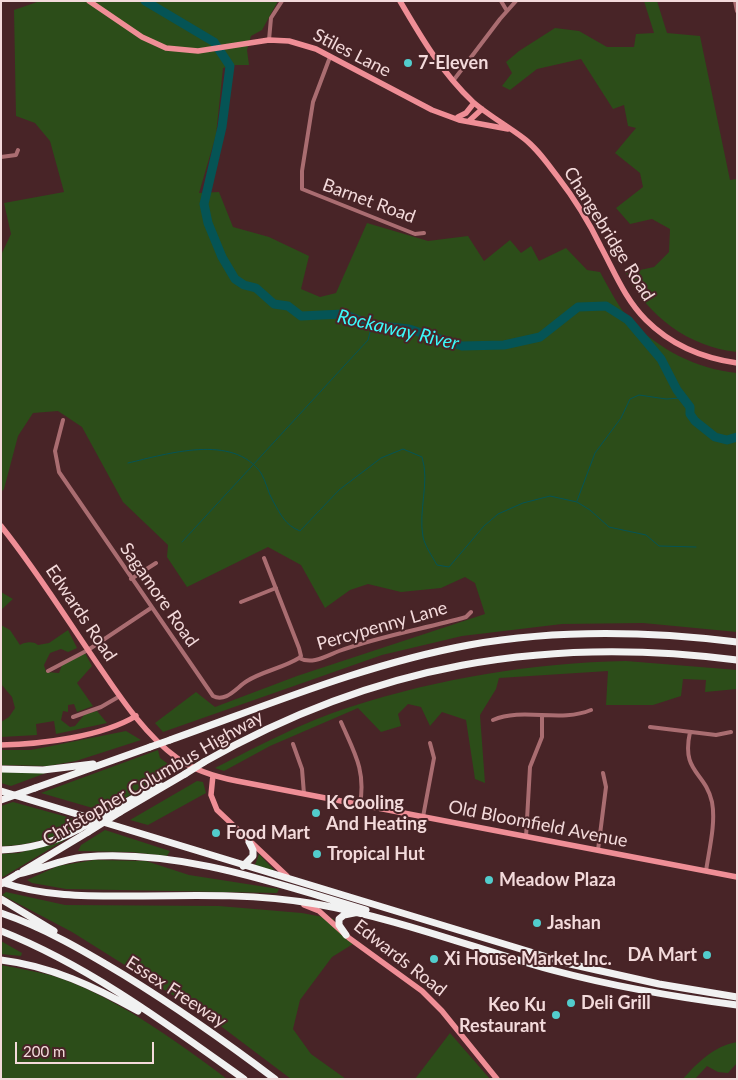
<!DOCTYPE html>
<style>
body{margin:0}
#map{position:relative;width:738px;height:1080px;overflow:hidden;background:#482427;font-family:Lato,sans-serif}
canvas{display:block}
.frame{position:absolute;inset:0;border:2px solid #f3dadb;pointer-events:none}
.scale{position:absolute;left:15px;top:1042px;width:139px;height:22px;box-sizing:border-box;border:2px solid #f3dadb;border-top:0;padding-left:6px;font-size:15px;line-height:18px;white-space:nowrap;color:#f3dadb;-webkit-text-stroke:4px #482427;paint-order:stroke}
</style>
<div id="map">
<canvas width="738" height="1080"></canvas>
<div class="frame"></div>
<div class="scale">200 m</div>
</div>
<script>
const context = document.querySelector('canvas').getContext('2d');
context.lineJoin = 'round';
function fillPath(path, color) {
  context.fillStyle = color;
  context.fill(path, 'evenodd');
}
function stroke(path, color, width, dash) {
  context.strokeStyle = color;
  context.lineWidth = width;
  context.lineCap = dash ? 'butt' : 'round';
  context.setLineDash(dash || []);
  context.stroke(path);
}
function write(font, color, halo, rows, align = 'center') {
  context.font = font + ' Lato,sans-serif';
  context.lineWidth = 4;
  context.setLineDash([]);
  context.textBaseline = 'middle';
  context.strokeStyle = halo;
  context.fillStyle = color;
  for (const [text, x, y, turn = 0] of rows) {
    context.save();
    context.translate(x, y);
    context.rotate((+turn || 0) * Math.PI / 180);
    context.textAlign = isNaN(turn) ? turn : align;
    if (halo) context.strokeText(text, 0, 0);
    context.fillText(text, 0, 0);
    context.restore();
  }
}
const green = new Path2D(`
 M40,1H278L262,30L251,36L247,50L249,65H236L223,68L216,135L199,193L219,192L233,227L269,237L309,256L301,289L320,297L336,293L367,223L428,241L468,236L484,261L510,240L521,253L531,246L539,261L566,248L587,270L600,272C609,288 618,307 631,321C660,350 697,369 737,373V632L643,623L562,624L462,636L382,655L163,732L155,723L196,692L215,707L297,676L485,614L475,583L465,577L441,588L401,592L368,584L350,590L325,608L301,565L268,547L187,587L167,557L168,545L123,502L82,427L58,411L33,413L18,436L4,489L1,492V255L11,234L4,203L64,192L50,141L35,123L16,116L14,10Z
 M644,1H657L667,33L700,36L730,180L737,179V352C689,347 647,316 626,273L654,267L669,252L670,229L652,219L630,224L616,208L643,187L640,173L615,153L636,128L628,126L624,105L613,109L581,59L537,69L510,90L502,86L512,73L506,62L519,51L555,28L579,31L607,47H634L636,34L654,33Z
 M1,592L13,599L1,610Z
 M1,625L10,630L20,645C25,642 33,641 38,645L49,643L68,630L77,648L68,652L61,649L50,653L44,665L46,672L59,673L64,660L85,653L92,666L77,683L93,706L77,712L74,704L68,705V712L63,711L61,720L70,727L75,726L85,714L97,711L107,723L56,734L54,721L36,724L37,735L1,737V722L9,717L15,708L12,697L1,684Z
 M626,661L737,670V689L705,692L706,680L683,679L681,696L653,705H606L608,671L499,678L496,689L480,715L485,783L475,779L466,720L442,712L430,726L421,707L408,704L398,714L401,726L381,732L358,708L270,746L224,771L215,768C258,746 303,722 350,707C440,678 532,663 626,661Z
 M126,731L141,740L76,761L48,766L1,765V750H31Z
 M158,750L160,758L175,769L103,811L41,793Z
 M1,772L46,773L11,786L1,783Z
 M197,781L203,782L206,793L148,825L130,820Z
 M13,802L85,822C58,836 32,846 1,846V806Z
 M105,830L170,851L167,856L131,852L78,851L81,845Z
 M68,838L3,877L1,876V854L19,853Z
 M259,854L274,870V871L255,865Z
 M94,860L146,861L189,875L279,889L277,893L66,889L32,883L27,880L58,866Z
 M6,892L65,905L219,906L302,913L334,919L331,925L353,944L332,957L300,1000L293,1029L311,1054L346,1079H291L214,1021L72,932L2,895Z
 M1,941L22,953L21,956L1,954Z
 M1,965C17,968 34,971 50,975C112,994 175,1040 227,1079H1Z
 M450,1033L490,1079H415Z
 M737,1042V1063L728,1073L718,1072L707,1066L695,1079H683C698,1062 714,1046 737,1042Z`);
const stream = new Path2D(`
 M128,463C167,454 233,433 261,473C266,481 268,493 273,501C281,515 285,525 300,531L339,490L381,458L403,449L422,457C430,482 418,510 423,537C425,546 432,556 437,565L449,567L484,526L498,514L523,503L550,496L577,502L590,510L609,527L646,535L659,546L696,547
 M577,501L595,453L621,418L630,399L639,395L666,399L682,398
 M182,542L368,340L372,325`);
const river = new Path2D(`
 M145,1L214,42L230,66L222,127L204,204L208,223L222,257L235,279L244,285L256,288L274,304L288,306L301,316L343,314L372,325L409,329L462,346L504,345L540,337L578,307L606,306L628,320L661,359L677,390L690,407V414L695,421L715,437L727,440L737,437`);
const street = new Path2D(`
 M501,1L507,11
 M735,1L737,11
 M269,40L271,18L282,1
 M330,57L313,102L302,171V189L415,234L424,233
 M453,81L500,19L516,1
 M1,157L16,155L18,150
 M63,420L55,451L59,472L213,696C226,703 237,687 247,681C263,671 283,668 299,658
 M264,558L299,648L301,656L299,658
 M131,579L156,563
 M241,602L276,588
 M299,658C312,665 326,656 339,651C380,636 423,629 466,617L471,612
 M48,671L88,650L151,608
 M73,717L101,707L120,696
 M493,720C523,707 560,723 591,710
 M341,722C354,752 366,770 360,804
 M650,727L716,735L731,732
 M690,732C681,773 705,771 712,802C716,823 709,850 706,871
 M293,744L302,769L304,794
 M423,817L434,758L430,743
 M526,837L530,767L542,737V716
 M598,850L606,787L603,773`);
const secondary = new Path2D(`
 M89,1L142,37L166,48L198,51L269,40L289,41L316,49L432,110L459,120L508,129
 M400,1C421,37 442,73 473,102C488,115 506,125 522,137C536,147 547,163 557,176C574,198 589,222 601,247C615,273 625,299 646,320C671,345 702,358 737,363
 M458,117L466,113L474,103
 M469,121L482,109
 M1,526C38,572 69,623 103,672C124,703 147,736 177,758C195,771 216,777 237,781L737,877
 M1,745C42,744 101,737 136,716
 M213,775L211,795L217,810L287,876
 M304,905L319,911L349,938L422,991L442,1011L497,1079`);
const highway = new Path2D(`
 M170,740C268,705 366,664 469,645C558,629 647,631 737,642
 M204,762C374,665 544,635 737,660
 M1,769L43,770L93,764
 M35,788L150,747
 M1,791L570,964L659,984L737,997
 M112,810L153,787L161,786
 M120,812L185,774
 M1,850C29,849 55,842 79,829
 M243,866L253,856V850L249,842
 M23,871L88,832
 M18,874C41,870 60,859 84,857C180,849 275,883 366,910
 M1,882C47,898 95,896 143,896C201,895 259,894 316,904C396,918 473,948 552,970C612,986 674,997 737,1005
 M1,899L54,931
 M1,913C45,928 84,951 124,975C176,1007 226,1042 275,1079
 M1,931C89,966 167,1024 244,1079
 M346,935L339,925V919L344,915L354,913
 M1,960C51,966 95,987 138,1011`);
const highwayBridge = new Path2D(`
 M150,747L170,740
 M185,774L204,762
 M1,800L35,788
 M79,829L112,810
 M88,832L120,812
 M1,884L18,874`);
const markers = [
 [408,63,5,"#52cdcd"],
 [316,813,5,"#52cdcd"],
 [216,833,5,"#52cdcd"],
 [317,854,5,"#52cdcd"],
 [489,880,5,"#52cdcd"],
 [537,923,5,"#52cdcd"],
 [707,955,5,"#52cdcd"],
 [434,959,5,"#52cdcd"],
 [571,1003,5,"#52cdcd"],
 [556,1015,5,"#52cdcd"]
];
const streetNames = [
 ["Stiles Lane",352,53,27],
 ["Barnet Road",369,201,20],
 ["Changebridge Road",609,234,58],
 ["Sagamore Road",159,595,55],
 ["Edwards Road",81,613,56],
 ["Percypenny Lane",382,626,-16],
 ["Christopher Columbus Highway",153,778,-30],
 ["Old Bloomfield Avenue",538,824,11],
 ["Edwards Road",400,958,38],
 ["Essex Freeway",176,992,33]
];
const poiNames = [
 ["7-Eleven",418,63],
 ["K Cooling",326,803],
 ["And Heating",326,824],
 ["Food Mart",226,833],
 ["Tropical Hut",327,854],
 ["Meadow Plaza",499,880],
 ["Jashan",547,923],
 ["DA Mart",697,955,"right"],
 ["Xi House Market Inc.",444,959],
 ["Deli Grill",581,1003],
 ["Keo Ku",546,1005,"right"],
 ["Restaurant",546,1026,"right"]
];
const waterNames = [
 ["Rockaway River",398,330,13]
];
fillPath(green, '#2c4d19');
stroke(stream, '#055455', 1);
stroke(river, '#055455', 9);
stroke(street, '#aa6d71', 4);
stroke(secondary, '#ef8e96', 5.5);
stroke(highway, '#f1f1f1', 7);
stroke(highwayBridge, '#f1f1f1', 7);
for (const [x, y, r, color] of markers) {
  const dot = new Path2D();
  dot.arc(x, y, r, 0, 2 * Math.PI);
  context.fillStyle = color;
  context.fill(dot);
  stroke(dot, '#482427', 2);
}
write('18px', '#f3dadb', '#482427', streetNames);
write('bold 18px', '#f3dadb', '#482427', poiNames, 'left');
write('italic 19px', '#3bf9fa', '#482427', waterNames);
</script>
